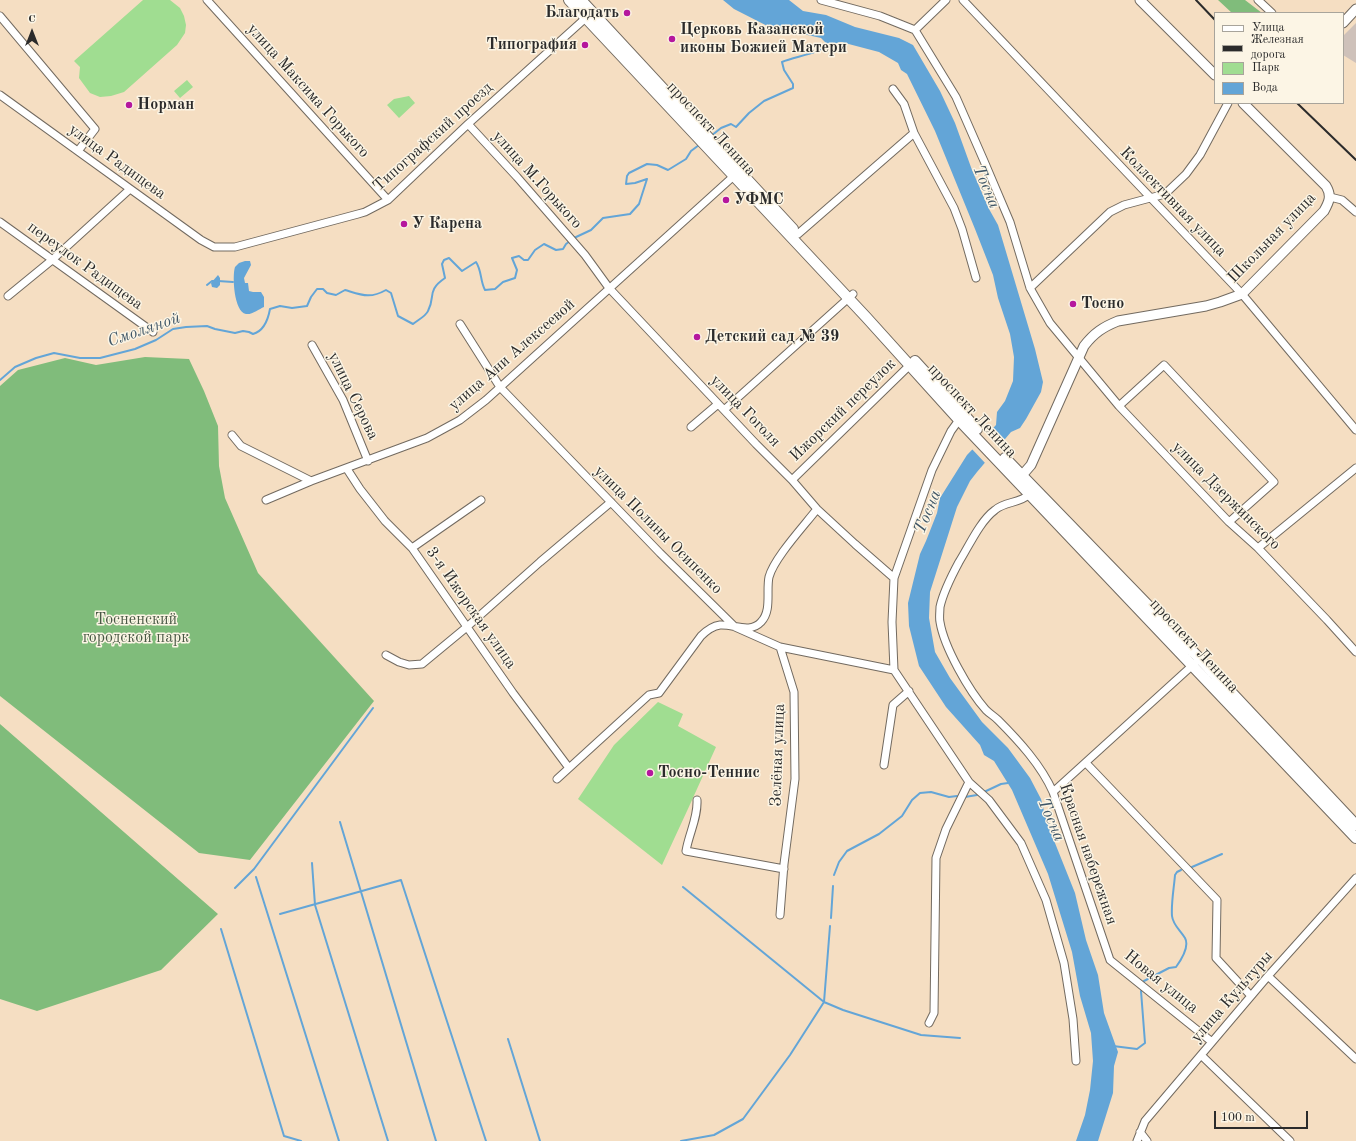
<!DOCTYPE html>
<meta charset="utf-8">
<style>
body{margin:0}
#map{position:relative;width:1356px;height:1141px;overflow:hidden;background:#f5dec2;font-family:"Old Standard TT",serif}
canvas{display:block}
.legend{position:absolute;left:1214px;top:12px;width:130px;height:92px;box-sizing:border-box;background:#fcf5e5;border:1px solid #a8a49b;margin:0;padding:5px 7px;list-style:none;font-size:12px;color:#2b2b2b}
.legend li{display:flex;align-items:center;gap:8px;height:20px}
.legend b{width:20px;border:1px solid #a8a49b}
.north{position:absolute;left:12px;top:12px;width:40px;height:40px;-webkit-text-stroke:3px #fcf5e5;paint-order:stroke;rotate:0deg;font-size:11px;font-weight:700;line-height:16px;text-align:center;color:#2b2b2b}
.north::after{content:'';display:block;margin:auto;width:14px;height:18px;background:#2b2b2b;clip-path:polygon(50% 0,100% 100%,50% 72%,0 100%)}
.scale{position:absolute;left:1214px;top:1111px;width:94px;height:18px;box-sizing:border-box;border:2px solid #2b2b2b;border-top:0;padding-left:5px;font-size:12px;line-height:14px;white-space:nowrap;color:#2b2b2b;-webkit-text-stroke:3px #fcf5e5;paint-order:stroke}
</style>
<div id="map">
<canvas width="1356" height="1141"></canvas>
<ul class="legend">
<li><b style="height:5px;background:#fff"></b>Улица</li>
<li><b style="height:5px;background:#2b2b2b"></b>Железная дорога</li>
<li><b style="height:11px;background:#a0dd91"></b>Парк</li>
<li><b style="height:11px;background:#63a5d7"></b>Вода</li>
</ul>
<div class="north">С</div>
<div class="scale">100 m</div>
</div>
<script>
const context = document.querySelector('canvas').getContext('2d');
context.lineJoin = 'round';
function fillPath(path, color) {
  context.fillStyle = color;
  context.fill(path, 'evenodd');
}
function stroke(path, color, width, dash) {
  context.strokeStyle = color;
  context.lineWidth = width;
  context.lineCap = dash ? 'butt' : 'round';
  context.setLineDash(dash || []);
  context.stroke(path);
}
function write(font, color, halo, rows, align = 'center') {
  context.font = font + ' "Old Standard TT",serif';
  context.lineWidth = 3;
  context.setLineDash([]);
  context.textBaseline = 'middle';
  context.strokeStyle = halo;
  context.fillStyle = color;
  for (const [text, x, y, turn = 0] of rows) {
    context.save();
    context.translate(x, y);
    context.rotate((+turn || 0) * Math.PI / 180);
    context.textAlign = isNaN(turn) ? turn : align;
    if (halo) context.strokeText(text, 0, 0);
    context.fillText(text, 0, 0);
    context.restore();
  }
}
const industrial = new Path2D(`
 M1356,23V63L1343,55V36Z`);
const green = new Path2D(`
 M143,0H170L180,8L184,16L186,25L185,33L177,45L124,92L111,96L100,97L90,93L79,78L80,67L74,61Z
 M187,80L193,87L180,98L174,91Z
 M409,96L415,103L399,118L387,105L394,99Z
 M658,702L683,714L678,726L716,747L687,811L662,865L578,799L614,745Z`);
const forest = new Path2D(`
 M1218,0H1245L1262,13H1232Z
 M145,357L189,359L204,391L218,426L219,466L225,498L258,573L374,701L250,860L199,853L0,696V386L18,370L65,358L96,365Z
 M0,724L218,914L161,970L37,1011L0,999Z`);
const water = new Path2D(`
 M723,0H789L803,11L826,15L855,27L899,38L913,45L940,91L955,123L972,170L989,209L998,225L1035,349L1043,382L1041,392L1026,419L1020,428L1011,432L977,472L970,481L957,507L930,592L929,618L935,652L950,678L982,722L1008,748L1030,778L1041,799L1047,823L1075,893L1086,940L1098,975L1104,1013L1118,1052L1114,1066L1113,1093L1098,1141H1076L1085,1115L1090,1090L1093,1061L1091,1033L1080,996L1072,952L1048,874L1012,790L994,761L984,755L980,745L946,707L919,666L909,626L908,603L920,554L926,541L937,513L940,498L967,455L996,425L997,412L1005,401L1013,381L1014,357L1010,334L998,298L993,275L975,229L935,131L907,74L901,70L898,63L879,52L841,42L828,45L821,38L794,32L785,35L734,9Z
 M245,261H250L251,265L244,278L245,283H248L249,291L253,292H261L264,297V307C259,309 252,315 246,314C234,312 232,276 235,267L239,263Z
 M218,275L220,278V285L217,288L212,287L211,283Z`);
const pier = new Path2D(`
 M991,428L1005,442L986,464L971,448Z`);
const stream = new Path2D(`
 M711,136L721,128L731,124L736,127L749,113L764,101L793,88V84L784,70L782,62C796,56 820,54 829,43
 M574,238L591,230L603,218L630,214L639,204L647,179L635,183L626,184L627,176L629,173L647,164L657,165L668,170L686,159L691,151L699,145
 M218,281L233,282
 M207,285L212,281H214
 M0,380L15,367L36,358L54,353L80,358H100L135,349L156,340L173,329L186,327L207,326L215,329L235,333L243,331L249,332L253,334C264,331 268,320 270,309L280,306L292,308L307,306L311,297L317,289H323L327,293L336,295L345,290C362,295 370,299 386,290L391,293L398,316L413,324C418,320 426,316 428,311C436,296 426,291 445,278L442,264L444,260L449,258L462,271L476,262C482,271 480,281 485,290L495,289L503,282L515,278L517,270L512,258L519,256L524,260H528L535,250L544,244L556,250L563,249L566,244L570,241
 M984,792L1001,784L1008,783
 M965,797L977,795
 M340,822L436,1141
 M312,863L315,905L388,1141
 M1192,867L1222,854
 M834,875L839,862L847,851L879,834L902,816L912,800L920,793L931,792L949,797L957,796
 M256,877L339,1141
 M683,887L824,1002L843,1010L921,1035L960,1038
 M235,888L254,869L373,708
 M280,914L401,880L486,1141
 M831,918L833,886
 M221,929L284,1136L301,1141
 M1144,981L1169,968L1176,967C1181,960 1190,947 1185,938C1180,930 1173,925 1172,916C1171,903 1174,888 1175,875L1177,872L1181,870
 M508,1039L540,1141
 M1113,1046L1137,1049L1145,1043L1141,991
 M681,1141L714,1135L743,1119L790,1055L824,1002L830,926`);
const minor = new Path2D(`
 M207,0L388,200
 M821,0L880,16L915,30L956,97L984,161L1010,222L1030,288L1050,323L1119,406L1229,522L1258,548L1327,620L1356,652
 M963,0L1242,294L1356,430
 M1258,0L1272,13
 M0,16L95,129L78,151
 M915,30L946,0
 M893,89L904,104L914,133L954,208L962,229L976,278
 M0,95L201,240L214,247H235L358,214L365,212L388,200L468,124L589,15
 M468,124L517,177L585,255L609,288L756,444L792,480L817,509L855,544L894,578
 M1330,197L1342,200L1356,212
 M0,222L153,332
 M798,234L914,133
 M1030,288L1110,212L1124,205L1165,194L1186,174L1200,155L1228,103
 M8,296L52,260L130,189
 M460,324L500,387L660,553L735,627L780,647L894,670
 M312,345L343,400L368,461
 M1119,406L1164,365L1274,482L1229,522
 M724,410L853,294
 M959,420L951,431L932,470L894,578L892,622L894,670L969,782L989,800L1021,843L1046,900L1064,963L1073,1019L1076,1061
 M691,427L718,404
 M232,435L241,446L311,481
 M347,469L360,489L385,521L412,548L513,693L569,768
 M792,480L913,362
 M1030,494C1019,504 1005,501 995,510C980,521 969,546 959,562C952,575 943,593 940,607C940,611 939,618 940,622C944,647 969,691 986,710C990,714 994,716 998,720C1019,741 1041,765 1053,792L1110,960L1212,1042
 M266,500L311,481L427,438L460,420L486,400L736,174
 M412,548L481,500
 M1258,548L1356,468
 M780,647L794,692L795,779L784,864L780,915
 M386,655L399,662L409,665L422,664L468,626L540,562L611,502
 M1086,763L1217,900L1216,958L1251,996
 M884,765L893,705L909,691
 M557,779L649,695L659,693L701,636C706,631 713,626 720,625C734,624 750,634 761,622C772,611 766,591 769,577C774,558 804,526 817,509
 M1053,792L1195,663
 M697,800C698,818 689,833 686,851L784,869
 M1268,976L1356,1059
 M929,1023L934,1013L936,858L946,829L969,782
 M1201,1055L1290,1141
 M1140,1132L1147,1141
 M1137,1141L1145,1121L1268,976L1356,878`);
const tertiary = new Path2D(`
 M1140,0L1215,75
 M1343,23L1356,9
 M1018,480L1031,465L1084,346C1094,333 1103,327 1118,321L1206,306L1220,302L1242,294L1324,211C1329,202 1332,196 1326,186L1243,103`);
const secondary = new Path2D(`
 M569,0L866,317L959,420L1356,838
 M581,0L793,229
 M915,361L977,429
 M1005,458L1200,659L1356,825`);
const rail = new Path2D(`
 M1196,0L1215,20
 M1297,103L1356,160`);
const markers = [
 [627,13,4,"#b5179e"],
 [672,39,4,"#b5179e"],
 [585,45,4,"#b5179e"],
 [129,105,4,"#b5179e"],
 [726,200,4,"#b5179e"],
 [404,224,4,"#b5179e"],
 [1073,304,4,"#b5179e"],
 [697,337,4,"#b5179e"],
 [650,773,4,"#b5179e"]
];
const poiNames = [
 ["Благодать",619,13,"right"],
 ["Церковь Казанской",680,30],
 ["иконы Божией Матери",680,48],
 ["Типография",577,45,"right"],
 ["Норман",137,105],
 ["УФМС",734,200],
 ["У Карена",412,224],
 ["Тосно",1081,304],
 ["Детский сад № 39",705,337],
 ["Тосно-Теннис",658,773]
];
const streetNames = [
 ["улица Максима Горького",308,91,48],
 ["проспект Ленина",711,129,47],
 ["Типографский проезд",433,137,-42],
 ["улица Радищева",117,162,36],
 ["улица М.Горького",537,180,48],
 ["Коллективная улица",1173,202,46],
 ["Школьная улица",1272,238,-46],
 ["переулок Радищева",85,266,36],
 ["улица Ани Алексеевой",512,355,-41],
 ["улица Серова",353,396,64],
 ["Ижорский переулок",843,410,-44],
 ["улица Гоголя",745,411,46],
 ["проспект Ленина",972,411,47],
 ["улица Дзержинского",1226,496,45],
 ["улица Полины Осипенко",658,530,45],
 ["3-я Ижорская улица",471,608,55],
 ["проспект Ленина",1194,646,47],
 ["Зелёная улица",778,755,-88],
 ["Красная набережная",1088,854,71],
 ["Новая улица",1161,982,39],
 ["улица Культуры",1232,997,-49]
];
const parkNames = [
 ["Тосненский",136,620],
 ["городской парк",136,638]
];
const waterNames = [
 ["Тосна",986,187,67],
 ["Смоляной",144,330,-19],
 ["Тосна",928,512,-68],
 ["Тосна",1051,820,67]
];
fillPath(industrial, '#cec1ba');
fillPath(green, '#a0dd91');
fillPath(forest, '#80bc7b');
fillPath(water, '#63a5d7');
fillPath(pier, '#f5dec2');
stroke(stream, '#63a5d7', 2);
stroke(minor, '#726a60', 9);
stroke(tertiary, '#726a60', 11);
stroke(secondary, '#726a60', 12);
stroke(minor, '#fff', 7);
stroke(tertiary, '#fff', 9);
stroke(secondary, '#fff', 10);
stroke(rail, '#2b2b2b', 2);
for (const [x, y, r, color] of markers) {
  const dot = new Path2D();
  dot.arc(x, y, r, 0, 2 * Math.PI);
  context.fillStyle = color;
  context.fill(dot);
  stroke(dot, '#fcf5e5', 1.5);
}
write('bold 16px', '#2b2b2b', '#fcf5e5', poiNames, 'left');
write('16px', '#2b2b2b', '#fcf5e5', streetNames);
write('16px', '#485844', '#fcf5e5', parkNames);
write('italic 17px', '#3f5667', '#fcf5e5', waterNames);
</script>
